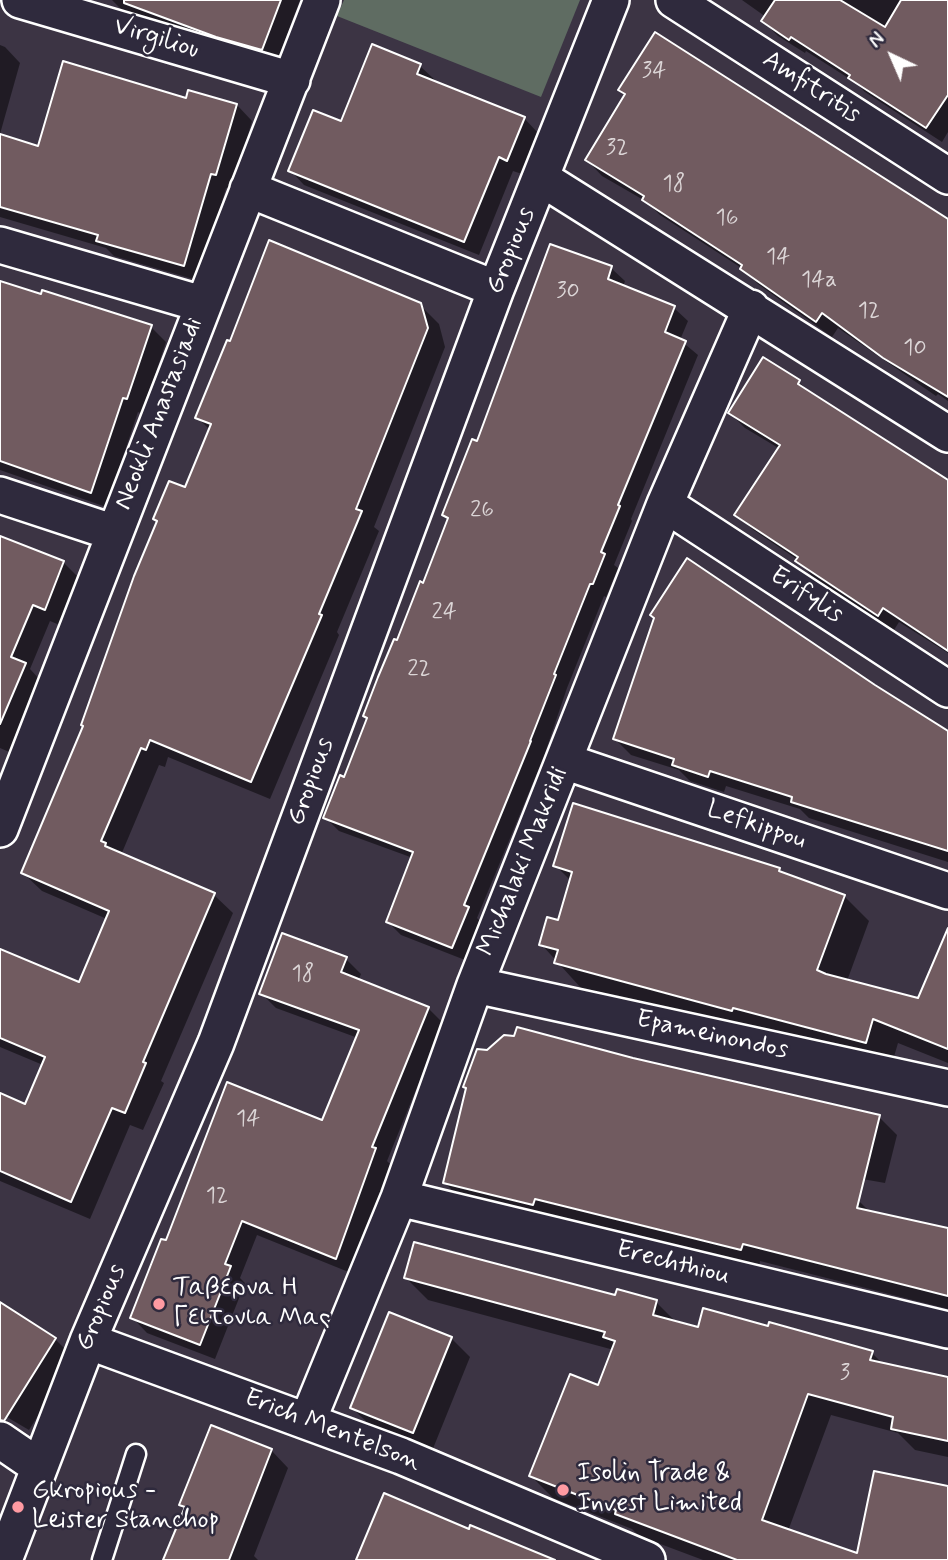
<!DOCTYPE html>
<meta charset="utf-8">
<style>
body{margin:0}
#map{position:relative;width:948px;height:1560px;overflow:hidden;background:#3c3444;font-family:Mynerve,sans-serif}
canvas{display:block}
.north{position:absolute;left:857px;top:21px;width:70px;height:70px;-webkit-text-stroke:5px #2f2a3d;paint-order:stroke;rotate:316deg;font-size:19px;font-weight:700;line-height:28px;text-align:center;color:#fff}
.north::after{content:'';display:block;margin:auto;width:24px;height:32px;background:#fff;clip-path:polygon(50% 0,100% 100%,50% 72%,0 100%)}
</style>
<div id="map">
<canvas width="948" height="1560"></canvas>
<div class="north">N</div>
</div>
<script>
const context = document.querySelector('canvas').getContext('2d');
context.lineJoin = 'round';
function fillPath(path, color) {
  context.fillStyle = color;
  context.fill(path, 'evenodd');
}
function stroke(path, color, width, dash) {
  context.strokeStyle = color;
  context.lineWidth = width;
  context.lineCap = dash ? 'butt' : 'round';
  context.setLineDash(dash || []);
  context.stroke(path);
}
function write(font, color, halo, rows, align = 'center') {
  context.font = font + ' Mynerve,sans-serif';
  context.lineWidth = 5;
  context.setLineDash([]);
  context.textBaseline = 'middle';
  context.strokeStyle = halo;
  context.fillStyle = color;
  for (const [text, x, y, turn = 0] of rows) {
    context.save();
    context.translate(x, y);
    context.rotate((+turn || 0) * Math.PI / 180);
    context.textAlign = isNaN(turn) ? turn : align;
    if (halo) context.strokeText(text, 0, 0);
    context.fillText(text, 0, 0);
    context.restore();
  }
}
const green = new Path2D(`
 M344,0H580L541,97L337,16Z`);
const shadow = new Path2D(`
 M112,0H300L276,64L125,13Z
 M742,0H948V132L942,142L865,92L856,83L806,51L805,53L778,36L763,21L766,17Z
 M0,45L5,47L20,63L0,134Z
 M373,47L420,66L435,80L434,82L524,118L538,133L522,174L513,171L479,255L304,185L290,170L342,123Z
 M620,90L948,222V401L938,394L936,396L838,328L832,337L758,284L743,269L660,215L647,202L602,176L587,160L626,95Z
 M187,100L237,105L252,121L232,190L226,188L200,281L114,256L106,248L0,217V136L40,148Z
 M611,268L625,281L623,287L674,308L688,321L680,340L698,355L631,519L632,521L614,565L618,568L606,597L604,596L567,688L544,756L477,918L481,922L465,960L401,935L388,922L413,858L339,831L325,817L345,779L398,642L424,585L449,520L444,515L478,443Z
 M0,283L151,327L166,342L142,414L138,412L106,507L0,470Z
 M420,305L439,324L445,347L374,527L379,531L337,632L339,635L270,799L168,757L165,767L159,765L121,855L214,895L233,913L161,1081L164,1083L143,1130L130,1125L90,1219L0,1181V1095L26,1106L43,1065L0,1047V951L80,984L107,919L42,891L23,873L210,430L197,417Z
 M764,360L799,382L814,397L948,482V653L899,622L894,630L812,576L798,560L752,529L737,514L780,449L745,428L730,413Z
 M0,538L63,562L80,579L62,626L50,621L30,669L42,682L16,755L0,748Z
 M874,686L948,733V862L809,818L800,809L726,786L724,792L690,781L679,770L631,755L615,739Z
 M555,865L779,870L784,875L844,896L869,921L847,981L919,1000L948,940V1063L898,1043L891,1067L757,1035L581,988L541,944L560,922L571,881Z
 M346,959L361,974L358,981L428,1008L443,1023L387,1161L391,1165L351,1273L257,1235L240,1278L245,1283L215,1359L147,1333L132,1317L167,1243L323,1123L358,1038L276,1008L261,993Z
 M633,1060L879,1117L897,1135L885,1183L851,1177L858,1200L871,1213L948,1230V1309L760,1261L759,1267L552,1216L551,1222L463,1201L445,1183Z
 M406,1278L656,1302L677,1323L699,1329L872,1353L884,1365L948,1379V1457L915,1450L898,1433L831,1415L788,1531L858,1555L948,1488V1560H703L639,1536L632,1529L553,1498L531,1476L599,1387L614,1350L428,1300Z
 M0,1304L55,1339L74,1358L29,1430L0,1413Z
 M451,1338L470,1357L432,1451L372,1427L352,1408Z
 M271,1450L288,1468L254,1556L258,1560H164L186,1509L181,1505Z`);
const building = new Path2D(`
 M124,0H281L262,50L216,37L124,3Z
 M775,0H840L885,27L901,0H948V95L926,128L848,78L850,75L791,37L789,40L761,21Z
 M655,32L948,219V397L883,358L822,313L816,322L740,269L742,265L642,200L644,196L585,160L625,94L618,90Z
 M372,44L421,64L417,74L525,117L507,161L499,157L464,242L288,171L313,110L341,121Z
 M63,61L186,98L188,90L237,104L216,175L211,174L184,266L96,241L98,235L0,207V134L38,146Z
 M269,240L421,303L428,328L356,509L362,511L319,614L322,615L251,782L150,740L146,750L141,748L101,841L106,843L105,846L215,893L143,1062L146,1063L125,1113L112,1108L71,1202L0,1171V1093L25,1104L45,1057L0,1038V949L79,982L109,911L21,873L83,726L81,725L134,576L157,521L153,519L169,481L185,487L211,424L195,418L227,340L230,341Z
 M550,244L612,266L608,279L675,306L665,332L686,341L618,505L620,506L601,552L605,554L593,584H590L554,674L556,675L530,741H531L464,905L469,907L452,948L386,922L413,852L323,818L340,775L344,777L367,718L363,716L378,677L394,639L397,640L420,581L423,583L448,518L442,515L472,439L477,441Z
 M0,281L41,294L42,290L152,325L127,399L123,398L91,493L0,461Z
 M763,357L800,380L798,384L948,480V651L883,608L878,616L795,561L798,557L734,515L780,445L728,413Z
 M0,536L64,561L45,610L33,605L11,657L26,663L0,724Z
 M687,558L875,685L948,731V851L791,802L792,797L710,771L708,777L672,765L674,759L613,739L654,618L650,615Z
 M573,803L780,868L779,871L845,895L817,970L826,974L918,998L948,928V1049L873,1019L866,1043L733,1008L732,1011L554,963L558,950L539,945L547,917L558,920L572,872L553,866Z
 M282,933L347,957L341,972L429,1007L372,1147L376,1148L336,1259L242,1221L225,1264L231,1266L200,1345L130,1318L161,1239L166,1240L227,1082L322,1120L359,1030L259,994Z
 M517,1027L633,1058L880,1115L857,1208L948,1228V1296L743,1244L741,1250L535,1199L533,1205L443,1183L466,1088L463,1087L477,1049L487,1050L504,1035L514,1036Z
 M414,1242L615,1295L617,1289L657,1300L653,1315L698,1327L703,1308L768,1326L769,1322L873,1351L870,1360L948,1377V1441L891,1429L893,1417L808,1394L762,1520L857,1553L874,1471L948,1486V1560H737L615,1514L616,1510L529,1476L570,1374L598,1385L615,1341L603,1337L605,1332L404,1278Z
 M0,1302L56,1338L4,1421L0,1420Z
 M389,1312L452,1337L413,1433L350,1408Z
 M211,1425L272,1449L229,1560H163L185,1507L179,1505Z
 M384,1493L469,1529L470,1525L555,1560H356Z`);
const lane = new Path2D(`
 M102,1560L136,1454`);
const street = new Path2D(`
 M20,0L292,80
 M674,0L948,176
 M541,178L948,434
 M248,189L496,289
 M0,245L202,304
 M0,495L115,533
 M665,504L948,689
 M564,761L948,891
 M0,829L322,0
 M475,985L948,1088
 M399,1198L948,1330
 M88,1341L401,1456L647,1560
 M308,1420L399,1198L475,985L665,504L751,308
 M0,1440L38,1466
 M4,1560L88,1341L216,1043L496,289L611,0`);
const markers = [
 [159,1304,7,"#ff9aa2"],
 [563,1490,7,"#ff9aa2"],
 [18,1507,7,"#ff9aa2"]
];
const numberNames = [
 ["34",654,72],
 ["32",617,149],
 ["18",674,185],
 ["16",727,219],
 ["14",778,258],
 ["14a",819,281],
 ["30",568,292],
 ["12",869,312],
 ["10",915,349],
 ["26",482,511],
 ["24",444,613],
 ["22",419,670],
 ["18",303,975],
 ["14",248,1120],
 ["12",217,1197],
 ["3",845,1374]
];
const streetNames = [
 ["Virgiliou",156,39,17],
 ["Amfitritis",811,88,33],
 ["Gropious",512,251,-68],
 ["Neokli Anastasiadi",160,414,-69],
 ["Erifylis",806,596,33],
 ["Gropious",312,782,-70],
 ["Lefkippou",756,826,19],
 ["Michalaki Makridi",524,862,-68],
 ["Epameinondos",712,1036,12],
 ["Erechthiou",673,1264,14],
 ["Gropious",102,1308,-67],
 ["Erich Mentelson",332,1431,21]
];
const poiNames = [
 ["Ταβερνα Η",173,1289],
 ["Γειτονια Μας",173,1319],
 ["Isolin Trade &",577,1475],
 ["Invest Limited",577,1505],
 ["Gkropious -",32,1492],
 ["Leister Stanchop",32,1522]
];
fillPath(green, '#5f6c62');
fillPath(shadow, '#0007');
fillPath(building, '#715b60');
stroke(building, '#fff', 2);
stroke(lane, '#fff', 23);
stroke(street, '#fff', 40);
stroke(lane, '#2f2a3d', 18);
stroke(street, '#2f2a3d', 35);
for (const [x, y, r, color] of markers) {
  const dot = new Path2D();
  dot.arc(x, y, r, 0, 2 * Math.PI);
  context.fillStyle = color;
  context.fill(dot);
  stroke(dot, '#2f2a3d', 2.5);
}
write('23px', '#dcd6d7', null, numberNames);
write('26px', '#fff', '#2f2a3d', streetNames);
write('26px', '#fff', '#2f2a3d', poiNames, 'left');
</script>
